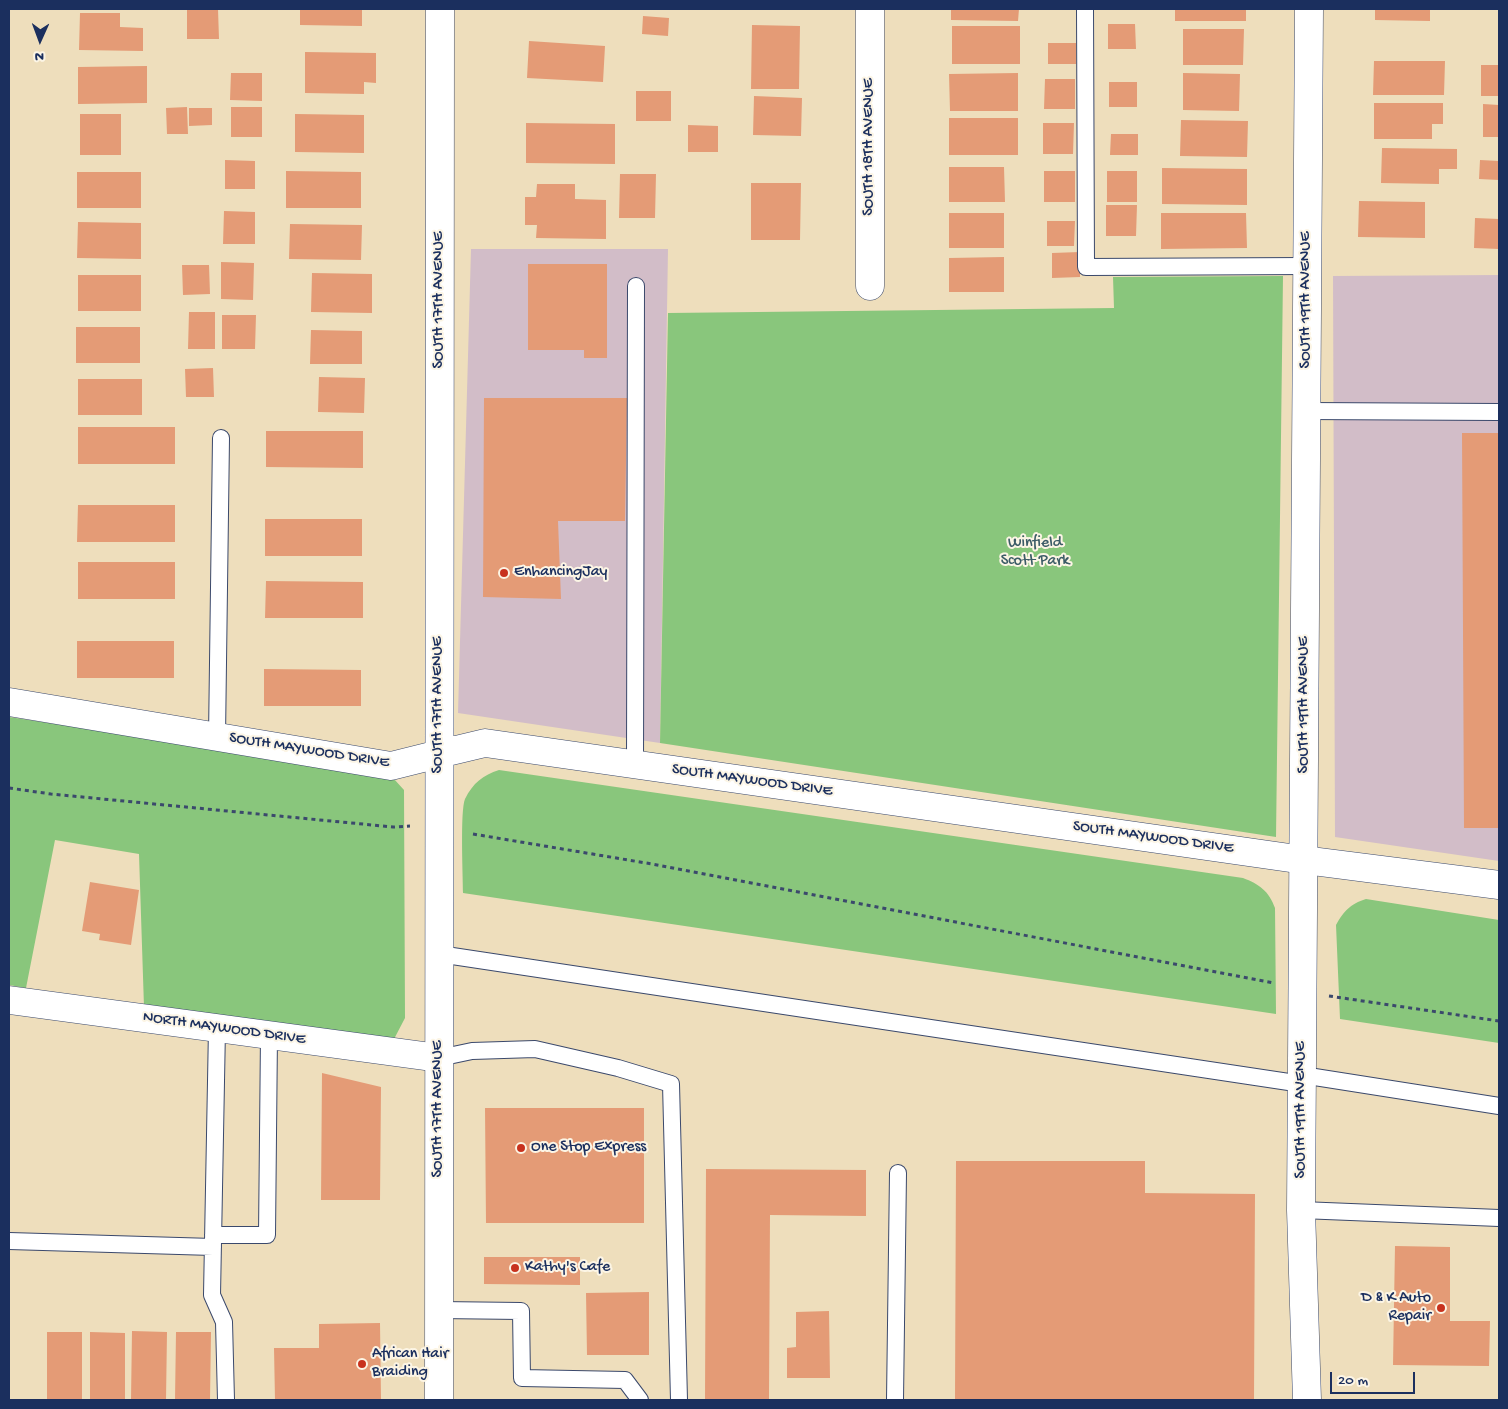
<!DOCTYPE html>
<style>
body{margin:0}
#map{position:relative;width:1508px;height:1409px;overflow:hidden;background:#eedebc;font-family:"Gochi Hand",sans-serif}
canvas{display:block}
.frame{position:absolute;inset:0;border:10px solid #1b2f5e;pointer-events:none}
.north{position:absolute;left:15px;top:15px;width:50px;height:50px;-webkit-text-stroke:4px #fcf5e5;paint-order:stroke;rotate:182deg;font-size:14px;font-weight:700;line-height:20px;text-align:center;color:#1b2f5e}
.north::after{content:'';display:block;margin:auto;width:18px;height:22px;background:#1b2f5e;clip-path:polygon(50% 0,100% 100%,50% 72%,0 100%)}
.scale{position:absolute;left:1330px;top:1372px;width:85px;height:22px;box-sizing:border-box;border:2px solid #1b2f5e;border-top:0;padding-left:6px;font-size:15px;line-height:18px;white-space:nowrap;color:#1b2f5e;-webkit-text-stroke:4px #fcf5e5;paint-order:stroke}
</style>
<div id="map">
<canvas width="1508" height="1409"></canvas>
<div class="frame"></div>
<div class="north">N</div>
<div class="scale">20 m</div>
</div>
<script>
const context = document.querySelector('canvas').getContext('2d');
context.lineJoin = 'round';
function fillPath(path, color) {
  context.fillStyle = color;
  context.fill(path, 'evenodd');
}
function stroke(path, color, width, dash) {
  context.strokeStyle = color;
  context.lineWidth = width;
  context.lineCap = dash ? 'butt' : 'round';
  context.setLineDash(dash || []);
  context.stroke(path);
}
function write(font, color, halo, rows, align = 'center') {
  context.font = font + ' "Gochi Hand",sans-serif';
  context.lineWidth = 4;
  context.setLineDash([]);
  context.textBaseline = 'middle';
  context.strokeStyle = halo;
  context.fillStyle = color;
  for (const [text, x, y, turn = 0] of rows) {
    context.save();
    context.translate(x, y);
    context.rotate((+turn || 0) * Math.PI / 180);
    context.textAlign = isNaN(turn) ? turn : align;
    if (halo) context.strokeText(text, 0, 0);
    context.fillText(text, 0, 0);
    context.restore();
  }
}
const industrial = new Path2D(`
 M471,249H668L660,743L458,713Z
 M1499,275V861L1335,837L1333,276Z`);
const green = new Path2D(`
 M1283,276L1276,837L660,743L668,313L1114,308L1113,277Z
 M9,717L379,772L394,779L404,790L405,1018L393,1041L144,1007L139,854L55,840L26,988L9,985Z
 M499,770L1243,878C1259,884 1269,891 1275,908L1276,1014L463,893C463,876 460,811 465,799C473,783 483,775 499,770Z
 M1366,899L1499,920V1043L1340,1019L1336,925C1344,911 1350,904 1366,899Z`);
const building = new Path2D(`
 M187,9H218L219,39H187Z
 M300,9H362V26L300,25Z
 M951,9H1019L1018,21L951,20Z
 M1175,9H1246V21H1175Z
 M1375,9H1430V21L1375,20Z
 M80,13H120V27L143,28V51L79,50Z
 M643,16L669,18L668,36L642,34Z
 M1108,24H1135L1136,49H1108Z
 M752,25L800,26L799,89H751Z
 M952,26H1020V64H952Z
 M1183,29H1244L1243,65H1183Z
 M529,41L605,46L603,82L527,78Z
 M1048,43H1076V64H1048Z
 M305,52L376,53V83L364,82V94L305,93Z
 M1374,61H1445L1444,95H1373Z
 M1481,65H1499V96H1481Z
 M147,66V103L78,104V67Z
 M231,73H262V101L230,100Z
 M1018,73V111H950L949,74Z
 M1183,73L1240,74L1239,111L1183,110Z
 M1045,79H1075V109H1044Z
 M1109,82H1137V107H1109Z
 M636,91H671V121H636Z
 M754,96L802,98L801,136L753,135Z
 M1374,103H1443V124H1432V139H1374Z
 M1483,104L1499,105V137H1483Z
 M187,107L188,134H167L166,108Z
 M231,107H262V137H231Z
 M189,108H212V125L189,126Z
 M80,114H121V155H80Z
 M295,114L364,115V153L295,152Z
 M949,118H1018V155H949Z
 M1181,120L1248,121L1247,157L1180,156Z
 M526,123L615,124V164L526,163Z
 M1043,123H1074L1073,154H1043Z
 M688,125L718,126V152H688Z
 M1111,134H1138V155H1110Z
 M1382,148L1457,149V169H1439V184L1381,183Z
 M225,160L255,161V189H225Z
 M1480,160L1499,161V180L1479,179Z
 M949,167H1004L1005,202H949Z
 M1162,168L1247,169V205L1162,204Z
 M286,171L361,172V208H286Z
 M1044,171H1075V202H1044Z
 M1107,171H1137V202H1107Z
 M77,172H141V208H77Z
 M620,174H656L655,218H619Z
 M751,183H801L800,240H751Z
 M537,184H575V199L606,200V239L536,238L537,225H525V197H536Z
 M1359,201L1425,202V238L1358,237Z
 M1106,205H1137L1136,236H1106Z
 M224,211L255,212V244H223Z
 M949,213H1004V248H949Z
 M1161,213H1246L1247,248L1161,249Z
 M1475,218L1499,219V249L1474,248Z
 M1047,221H1075L1074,246H1047Z
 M78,222L141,223V259L77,258Z
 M290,224L362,225L361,260L289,259Z
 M1080,252V277L1052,278V253Z
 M1004,257V292H949V258Z
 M221,262L254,263L253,300L221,299Z
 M528,264H607V358H584V350H528Z
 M182,265H209L210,294L183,295Z
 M312,273L372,274V313L311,312Z
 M78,275H141V311H78Z
 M189,312H215V349H188Z
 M222,315H256L255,349H222Z
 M76,327H140V363H76Z
 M311,330L362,331V364H310Z
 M213,368L214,397H186L185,369Z
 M319,377L365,378L364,413L318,412Z
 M78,379H142V415H78Z
 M484,398H627L625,521H558L561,599L483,597Z
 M78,427H175V464H78Z
 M266,431H363V468L266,467Z
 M1462,433H1499V828H1464Z
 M78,505H175V542H77Z
 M265,519H362V556H265Z
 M78,562H175V599H78Z
 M266,581L363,582V618H265Z
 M77,641H174V678H77Z
 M264,669L361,670V706H264Z
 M90,882L139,890L131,945L99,940L100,934L82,931Z
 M322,1073L381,1087L380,1200H321Z
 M485,1108H644V1223H486Z
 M956,1161H1145V1193L1255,1194L1254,1400H955Z
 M706,1169L866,1170V1216L770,1215L769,1400H705Z
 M1395,1246L1450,1247V1321H1490L1489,1366L1393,1365Z
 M484,1257H580V1285L484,1284Z
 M649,1292V1355H587L586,1293Z
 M829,1311L830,1378H787V1348L796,1347V1312Z
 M380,1323L381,1400H275L274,1348H319V1324Z
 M132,1331L167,1332L166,1400H131Z
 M47,1332H82V1400H47Z
 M90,1332L125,1333V1400H90Z
 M176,1332H211L210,1400H175Z`);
const path = new Path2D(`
 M9,788L51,794L393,827L410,826
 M473,834L652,864L1274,983
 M1329,996L1499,1021`);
const service = new Path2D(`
 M1085,9L1086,267L1307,266
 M1306,411L1499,412
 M217,737L221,438
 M635,764L636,286
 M439,954L1302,1084
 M217,1028L212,1295L224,1322L226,1400
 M439,1058L472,1051L535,1049L618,1068L671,1084L679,1400
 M1302,1075L1499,1106
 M1301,1210L1499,1218
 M213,1235H267L269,1035
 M9,1241L213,1247
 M439,1310L521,1311L522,1378L625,1380L640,1400
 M895,1400L898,1173`);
const minor = new Path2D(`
 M870,286V9
 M9,702L391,766L439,754
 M9,1000L439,1058
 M1307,1400L1301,1210L1309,9`);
const tertiary = new Path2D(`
 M439,754L485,743L1304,860L1499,885
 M439,1400L440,9`);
const markers = [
 [504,573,5,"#c8321e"],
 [521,1148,5,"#c8321e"],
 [515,1268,5,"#c8321e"],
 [1441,1308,5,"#c8321e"],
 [362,1364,5,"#c8321e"]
];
const streetNames = [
 ["SOUTH 18TH AVENUE",870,147,-90],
 ["SOUTH 17TH AVENUE",440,300,-90],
 ["SOUTH 19TH AVENUE",1307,300,-90],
 ["SOUTH 17TH AVENUE",439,705,-90],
 ["SOUTH 19TH AVENUE",1305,705,-90],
 ["SOUTH MAYWOOD DRIVE",309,751,9],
 ["SOUTH MAYWOOD DRIVE",752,781,8],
 ["SOUTH MAYWOOD DRIVE",1153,838,8],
 ["NORTH MAYWOOD DRIVE",224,1029,8],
 ["SOUTH 17TH AVENUE",439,1109,-90],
 ["SOUTH 19TH AVENUE",1302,1110,-90]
];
const parkNames = [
 ["Winfield",1035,544],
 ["Scott Park",1035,562]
];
const poiNames = [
 ["EnhancingJay",514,573],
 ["One Stop Express",531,1148],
 ["Kathy's Cafe",525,1268],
 ["D & K Auto",1431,1299,"right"],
 ["Repair",1431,1317,"right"],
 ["African Hair",372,1355],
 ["Braiding",372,1373]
];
fillPath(industrial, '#d2bdc8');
fillPath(green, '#89c67c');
fillPath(building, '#e49b76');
stroke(service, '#3b496c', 18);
stroke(minor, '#3b496c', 29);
stroke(tertiary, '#3b496c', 29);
stroke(path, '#3b496c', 3, [4, 4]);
stroke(service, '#fff', 16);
stroke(minor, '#fff', 28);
stroke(tertiary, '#fff', 28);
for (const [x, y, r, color] of markers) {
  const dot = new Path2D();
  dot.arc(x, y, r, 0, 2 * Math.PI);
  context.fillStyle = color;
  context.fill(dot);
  stroke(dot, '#fcf5e5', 2);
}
write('16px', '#1b2f5e', '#fcf5e5', streetNames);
write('16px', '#3c5c67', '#fcf5e5', parkNames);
write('16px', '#1b2f5e', '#fcf5e5', poiNames, 'left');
</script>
